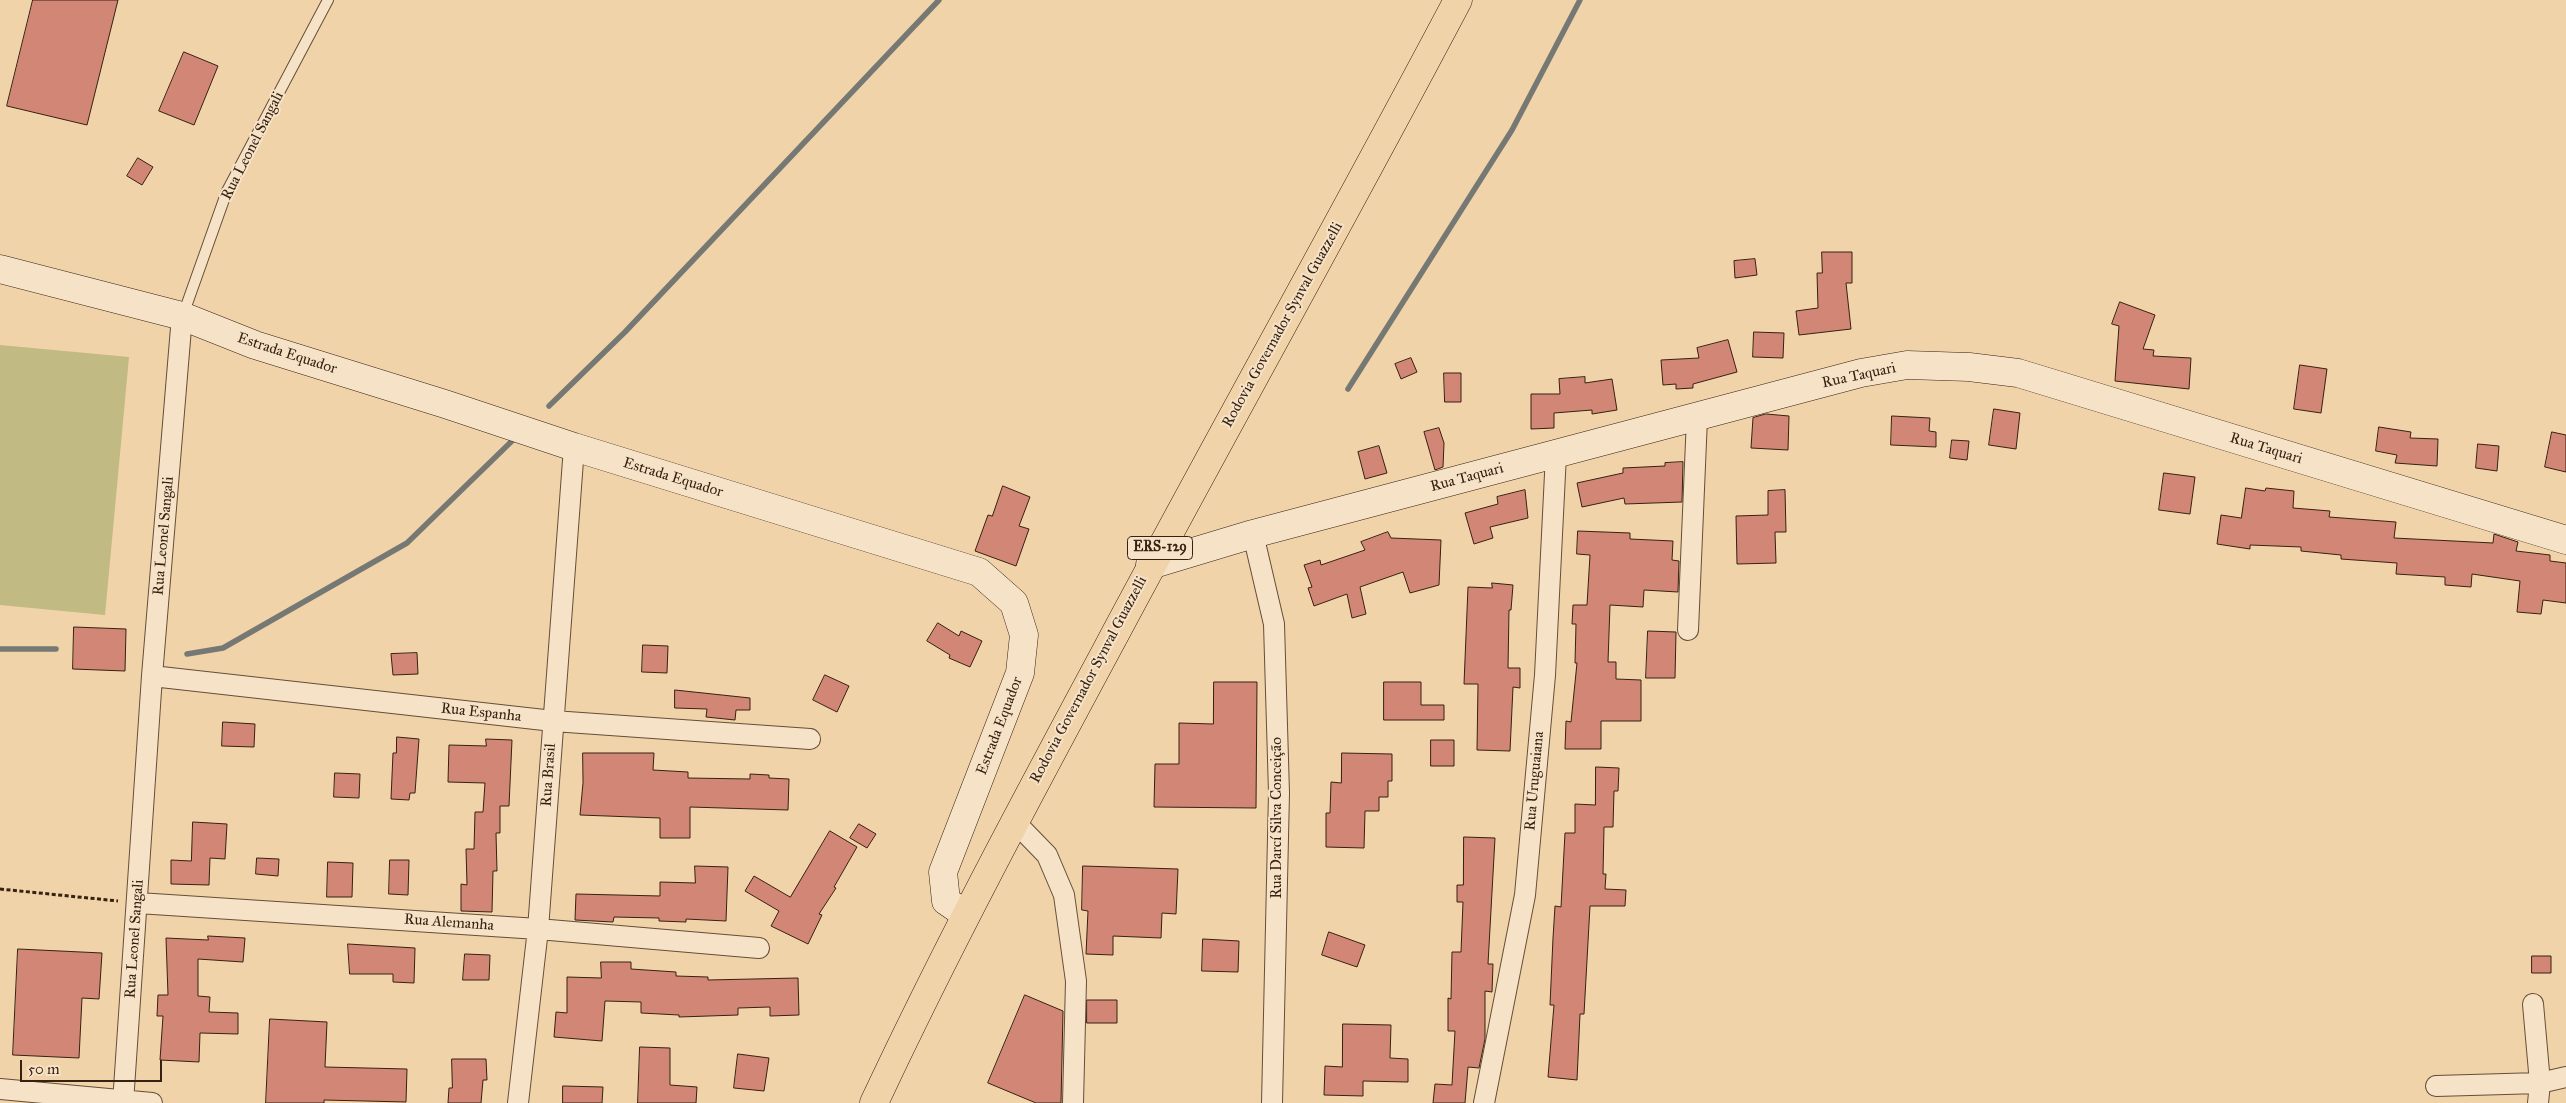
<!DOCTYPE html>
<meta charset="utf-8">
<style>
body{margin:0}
#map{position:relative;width:2566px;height:1103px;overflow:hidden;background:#f1d3a9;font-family:"IM FELL Great Primer",serif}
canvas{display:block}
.scale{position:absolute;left:20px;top:1060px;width:142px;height:22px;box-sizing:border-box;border:2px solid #362112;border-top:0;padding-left:6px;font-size:15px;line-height:18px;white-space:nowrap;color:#362112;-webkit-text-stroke:4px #f6e2c7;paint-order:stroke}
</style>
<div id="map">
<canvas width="2566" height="1103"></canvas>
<div class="scale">50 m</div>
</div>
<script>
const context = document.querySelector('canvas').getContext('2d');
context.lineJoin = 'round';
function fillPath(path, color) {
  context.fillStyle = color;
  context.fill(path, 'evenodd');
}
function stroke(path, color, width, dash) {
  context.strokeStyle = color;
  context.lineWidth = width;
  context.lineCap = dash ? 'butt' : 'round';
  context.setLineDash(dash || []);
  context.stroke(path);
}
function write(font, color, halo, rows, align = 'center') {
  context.font = font + ' "IM FELL Great Primer",serif';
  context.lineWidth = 4;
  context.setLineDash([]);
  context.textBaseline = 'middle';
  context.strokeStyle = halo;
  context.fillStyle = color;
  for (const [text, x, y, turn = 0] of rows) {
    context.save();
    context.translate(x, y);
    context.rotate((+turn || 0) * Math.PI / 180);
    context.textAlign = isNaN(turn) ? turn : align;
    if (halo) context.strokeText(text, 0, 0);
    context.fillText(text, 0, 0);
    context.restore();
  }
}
const green = new Path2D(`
 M0,345L129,357L105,615L0,605Z`);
const stream = new Path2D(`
 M1348,389L1512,130L1580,0
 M549,406L625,332L939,0
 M0,649H56
 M187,654L223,648L407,543L514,439`);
const building = new Path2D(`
 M33,0H118L87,125L7,106Z
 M184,52L218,66L194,125L159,111Z
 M138,158L153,167L142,185L127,176Z
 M1822,252H1852V283H1846L1851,329L1799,335L1796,311L1818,308L1817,273H1822Z
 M1755,259L1757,275L1735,278L1734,261Z
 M2120,302L2155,315L2143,349L2154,350L2153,356L2191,358L2189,389L2115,381L2119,326L2112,324Z
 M1754,332L1784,333L1783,358L1753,357Z
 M1728,340L1737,372L1693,384V388L1676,389V384L1663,385L1661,360L1699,358L1697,348Z
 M1411,358L1417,372L1401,379L1395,364Z
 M2300,365L2327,369L2321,413L2294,409Z
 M1444,373H1461V402H1445Z
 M1585,377V383L1612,379L1617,410L1592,414V410L1554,413V428L1531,429V394H1560L1559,379Z
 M1994,409L2020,413L2016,449L1989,445Z
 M1766,414L1789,416L1788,450L1751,448L1753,418Z
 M1892,416L1930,418L1929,431L1936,432V447L1891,445Z
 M2379,427L2411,432L2410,438L2438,439L2437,466L2395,463L2397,455L2376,451Z
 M1439,428L1444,443L1443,467L1435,470L1424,432Z
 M2552,432L2566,435V472L2545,467Z
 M1952,440L1969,441L1967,460L1950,458Z
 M2478,444L2499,446L2497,471L2476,468Z
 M1379,446L1387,473L1365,479L1358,452Z
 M1683,462L1682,502L1625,504L1624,498L1582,507L1577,483L1623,473V468L1665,466V463Z
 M2164,473L2195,477L2190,514L2159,510Z
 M1003,486L1030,497L1019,526L1029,529L1016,566L975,551L988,515L992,516Z
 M2246,488L2265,491L2266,488L2294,491L2293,508L2330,511L2329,517L2396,522L2394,538L2493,543L2494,534L2518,542L2516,551L2550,555V561L2566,563V603L2543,600L2541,614L2517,612L2520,581L2472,574L2471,587L2445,585V577L2396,574L2397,563L2341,559V555L2301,551V547L2250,545V549L2217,544L2221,515L2241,518Z
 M1525,490L1528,518L1490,527L1493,538L1474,544L1465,513L1498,504L1497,497Z
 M1785,490L1786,532H1775L1776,563L1737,564L1736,516L1768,515V491Z
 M1578,531L1630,533V539L1673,541L1672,560L1679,561L1678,592L1644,590L1643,607L1610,605L1608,662H1616V679L1641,680V721H1601V749H1565L1566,721L1571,722L1577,663H1575L1576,624H1572L1573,605H1587L1590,555L1577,554Z
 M1388,532L1391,538L1441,540L1439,585L1410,593L1403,572L1360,587L1366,614L1352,618L1347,594L1314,606L1308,588L1312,587L1304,565L1320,560L1321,565L1365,550L1361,542Z
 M1492,583L1513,585L1511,610H1509L1508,668H1520V688L1513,687L1510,751L1477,750L1478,684H1464L1468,587L1492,588Z
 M938,623L959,636L961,631L982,641L970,667L949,658L950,655L927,641Z
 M74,627L126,629L125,671L73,669Z
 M1648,631L1676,632L1675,678H1646Z
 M643,645L668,646L667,673L642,672Z
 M417,653L418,674L393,675L391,654Z
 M825,675L849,686L837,712L813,700Z
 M1214,682H1257L1256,808L1154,807L1155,764H1179V723L1213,724Z
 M1384,682H1421V705H1444V720H1384Z
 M675,690L750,698V710H736L735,720L706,717L707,709L675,708Z
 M223,722L255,724L254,747L222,746Z
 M397,737L419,739L415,793H410L409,800L391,799L393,753H396Z
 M486,739L512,740L509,806H500V833H496L497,871H493L492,912L461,911V884L467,885L466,849H474L475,812H483L485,783L448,782L449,745L486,746Z
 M1431,740H1454V766H1431Z
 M583,753H654L653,770L688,772V778L750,779V774L769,775V778L789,779L788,810L690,807V838H660V818L580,815L583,783Z
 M1342,753L1392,754V781H1388V797H1379V811H1365L1364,848L1326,847V813H1330L1331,782L1341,783Z
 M1596,767L1619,768L1618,791H1614L1613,827H1604L1603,874H1606L1605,889L1626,890L1625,906H1590L1584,1014H1580L1577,1080L1548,1077L1554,1005H1550L1553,938L1555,906L1561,907L1565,833H1575V804L1595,805Z
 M335,773L360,774L359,798L334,797Z
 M193,822L227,824L225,859L210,858L209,885L171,884V860L191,861Z
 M859,824L876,834L867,848L850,838Z
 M830,831L857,847L834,887L836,888L819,914L822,915L808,944L771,926L779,911L745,891L754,876L790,897Z
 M1464,837L1495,838L1488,964H1493L1492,992L1485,991V1039L1479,1068L1468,1067L1465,1103H1433L1435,1084L1452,1085L1455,1031H1448V998L1451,999L1452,952H1461L1463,902H1457V885H1463Z
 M257,858L279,859L278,876L256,874Z
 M390,860H409L408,895L389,894Z
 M328,862L353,863L352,897H327Z
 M695,866L728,867L726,921L686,919V922L659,921V918L614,917L613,922L575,920L576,894L660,896V882L695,883Z
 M1083,866L1178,869L1176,914L1162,913L1161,938L1113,936V955L1086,954L1088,911L1082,910Z
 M1329,932L1365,945L1357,967L1322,955Z
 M208,936L245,938L243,962L198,959V996L210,997L209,1012L238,1013V1034L200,1033L199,1062L160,1060L163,1016H157L158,995H168L166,938L208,940Z
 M1203,939L1239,941L1238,972L1202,971Z
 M348,944L415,948L414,983L393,982V974H350Z
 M18,949L102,953L99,999L82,998L79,1058L13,1055Z
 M465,954L490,955L489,980H463Z
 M2532,956H2551V973H2532Z
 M601,962H631V969L676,972V976L708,977V980L798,978L799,1015L770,1016V1007L738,1008V1015L679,1017V1015L641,1013V1002L605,1001L602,1041L554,1037L556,1012L567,1013V977L601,978Z
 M1025,995L1063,1011L1061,1103H1036L988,1083Z
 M1087,1000H1117V1023H1087Z
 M270,1019L327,1022L325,1067L407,1069L406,1102L324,1100V1103H266Z
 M1343,1024L1391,1025L1390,1058L1408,1059V1082L1363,1081V1096L1324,1095L1325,1066L1342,1067Z
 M640,1047L670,1048V1085L697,1087L696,1103H638Z
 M738,1054L769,1058L764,1091L734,1088Z
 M452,1059H486L487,1080H483L481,1103H448L449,1088H452Z
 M563,1086L603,1087L602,1103H563Z`);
const path = new Path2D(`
 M0,889L118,901`);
const lane = new Path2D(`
 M183,315L227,191L328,0`);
const street = new Path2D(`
 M1253,534L1274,624L1279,793L1272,1103
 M1688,630L1697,418
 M152,676L553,721L810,739
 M1014,821L1047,855L1064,895L1076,981L1073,1103
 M138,903L538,929L759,948
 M2533,1004L2540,1083L2538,1103
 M2436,1086L2540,1083L2566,1077
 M0,1089L152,1103
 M123,1103L152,676L182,316
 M518,1103L538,929L574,447
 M1484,1103L1525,895L1545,675L1556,454`);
const secondary = new Path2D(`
 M0,269L182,316L255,345L445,404L574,447L979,572L1014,603L1024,635L1020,673L943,872L946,901L965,914
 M1150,565L1253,534L1861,373L1907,365L1969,367L2018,373L2566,540`);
const primary = new Path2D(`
 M874,1103C946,949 1026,800 1106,651C1222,433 1343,218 1458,0`);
const shields = [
 [1160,548,65]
];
const shieldNames = [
 ["ERS-129",1160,548]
];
const streetNames = [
 ["Rua Leonel Sangali",253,146,-63],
 ["Rodovia Governador Synval Guazzelli",1283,325,-61],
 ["Estrada Equador",287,354,18],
 ["Rua Taquari",1859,376,-12],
 ["Rua Taquari",2266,449,17],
 ["Estrada Equador",673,478,17],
 ["Rua Taquari",1467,478,-15],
 ["Rua Leonel Sangali",164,536,-85],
 ["Rodovia Governador Synval Guazzelli",1089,680,-62],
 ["Rua Espanha",481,713,6],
 ["Estrada Equador",1000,726,-69],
 ["Rua Brasil",549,775,-86],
 ["Rua Uruguaiana",1535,781,-85],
 ["Rua Darcí Silva Conceição",1277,818,-90],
 ["Rua Alemanha",449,923,4],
 ["Rua Leonel Sangali",135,939,-86]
];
fillPath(green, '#c1ba83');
stroke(stream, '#767973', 5.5);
fillPath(building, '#d28675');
stroke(building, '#362112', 1);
stroke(lane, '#654e38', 12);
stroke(street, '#654e38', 22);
stroke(secondary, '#362112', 29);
stroke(primary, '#362112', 29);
stroke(path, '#362112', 3, [4, 2.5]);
stroke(lane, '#f6e2c7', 10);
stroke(street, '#f6e2c7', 20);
stroke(secondary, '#f6e2c7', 28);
stroke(primary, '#f1d3a9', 28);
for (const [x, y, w] of shields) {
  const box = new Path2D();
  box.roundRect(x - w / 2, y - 11.5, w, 23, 4);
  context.fillStyle = '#f6e2c7';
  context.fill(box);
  stroke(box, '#362112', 1);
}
write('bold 14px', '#362112', null, shieldNames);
write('15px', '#362112', '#f6e2c7', streetNames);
</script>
